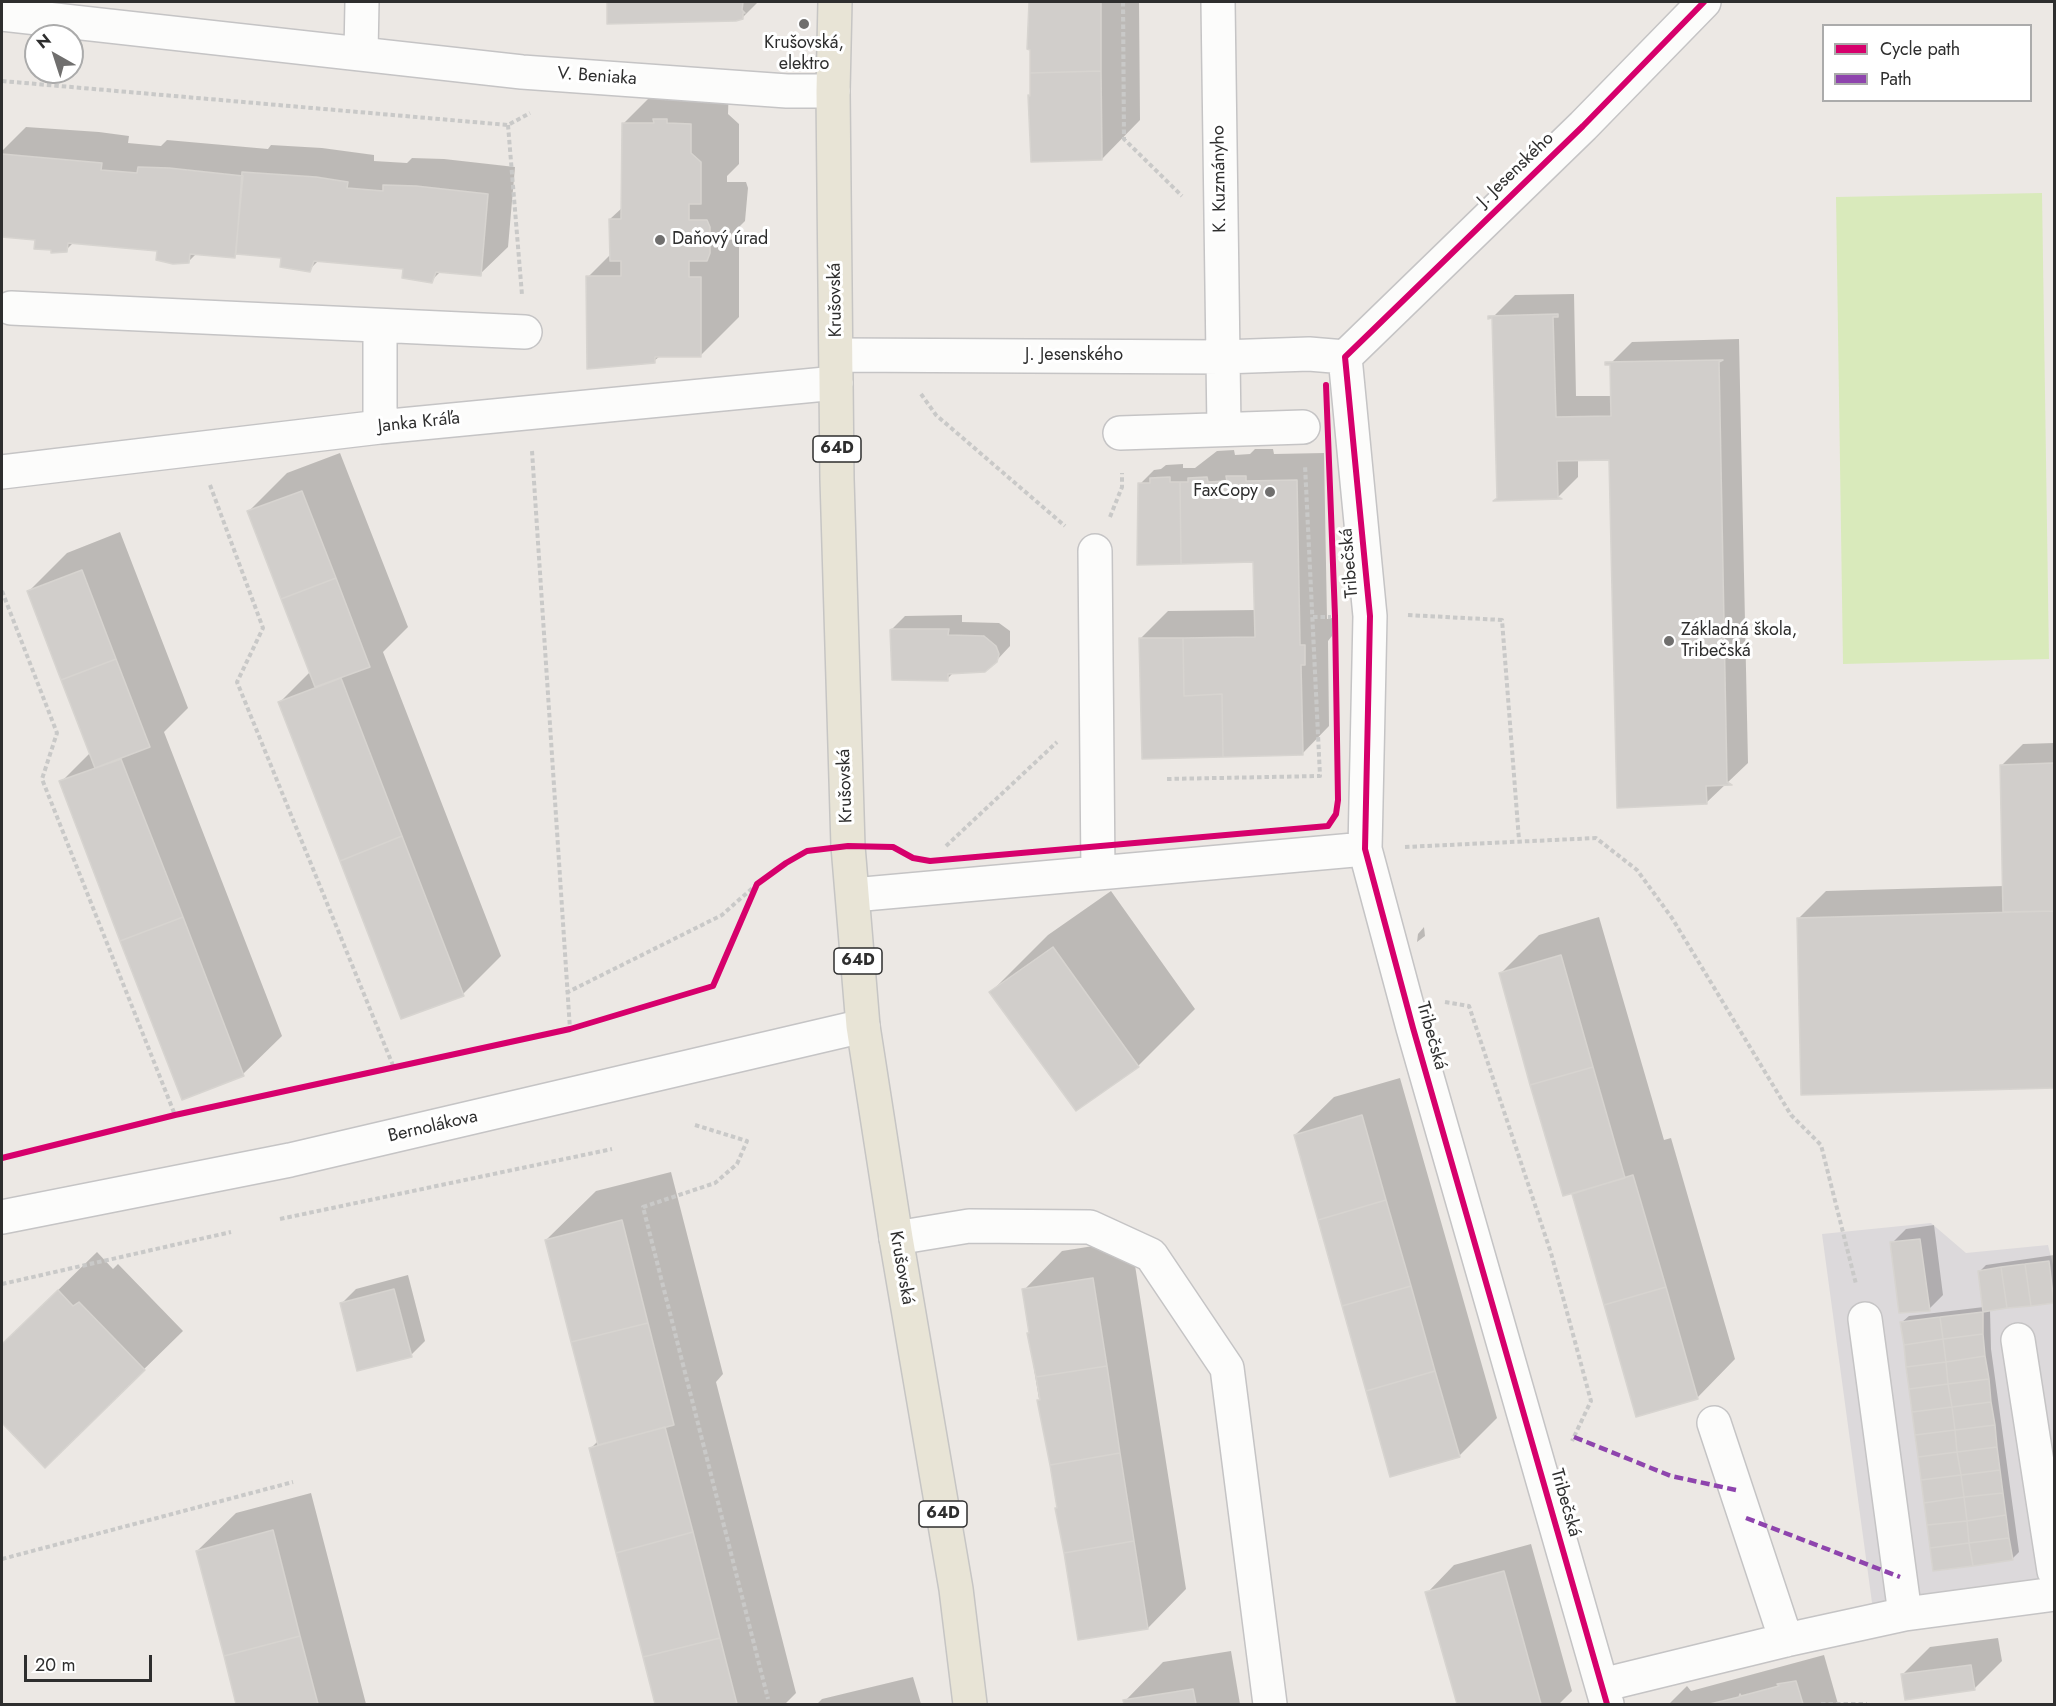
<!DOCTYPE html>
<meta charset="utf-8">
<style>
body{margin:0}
#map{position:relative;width:2056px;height:1706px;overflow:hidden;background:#ece8e4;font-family:Jost,sans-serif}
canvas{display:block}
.frame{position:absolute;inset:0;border:3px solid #2e2e2e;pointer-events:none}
.legend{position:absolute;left:1822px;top:24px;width:210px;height:78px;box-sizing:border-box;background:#fff;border:2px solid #ababab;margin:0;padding:8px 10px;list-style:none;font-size:18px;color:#2e2e2e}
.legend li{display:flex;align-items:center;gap:12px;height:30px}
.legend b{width:30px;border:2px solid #ababab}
.north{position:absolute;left:24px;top:24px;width:60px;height:60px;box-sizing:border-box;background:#fff;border:2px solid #ababab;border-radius:50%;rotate:321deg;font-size:16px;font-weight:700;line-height:24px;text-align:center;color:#2e2e2e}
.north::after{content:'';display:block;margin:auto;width:21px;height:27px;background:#706f6e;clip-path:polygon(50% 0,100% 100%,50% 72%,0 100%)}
.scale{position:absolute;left:24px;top:1655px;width:128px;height:27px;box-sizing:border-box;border:3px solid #2e2e2e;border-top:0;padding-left:8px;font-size:18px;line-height:21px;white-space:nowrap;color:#2e2e2e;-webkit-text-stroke:4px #fff;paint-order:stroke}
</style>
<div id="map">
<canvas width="2056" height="1706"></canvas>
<div class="frame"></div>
<ul class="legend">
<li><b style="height:8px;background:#d6006c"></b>Cycle path</li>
<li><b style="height:8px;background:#8e44ad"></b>Path</li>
</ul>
<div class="north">N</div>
<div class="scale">20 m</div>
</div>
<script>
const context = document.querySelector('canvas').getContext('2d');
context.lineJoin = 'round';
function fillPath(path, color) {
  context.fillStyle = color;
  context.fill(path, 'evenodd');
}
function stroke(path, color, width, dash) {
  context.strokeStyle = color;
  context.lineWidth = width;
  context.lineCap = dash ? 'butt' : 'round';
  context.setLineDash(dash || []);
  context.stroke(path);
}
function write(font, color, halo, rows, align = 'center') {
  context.font = font + ' Jost,sans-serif';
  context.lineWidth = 6;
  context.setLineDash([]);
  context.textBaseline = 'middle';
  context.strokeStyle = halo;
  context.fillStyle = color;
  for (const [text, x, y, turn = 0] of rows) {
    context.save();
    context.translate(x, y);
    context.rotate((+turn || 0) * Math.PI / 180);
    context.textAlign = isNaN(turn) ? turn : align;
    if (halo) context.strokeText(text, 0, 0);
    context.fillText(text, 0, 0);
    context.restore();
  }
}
const industrial = new Path2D(`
 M1931,1223L1966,1253L2048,1245L2054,1269V1605L1876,1632L1822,1234Z`);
const pitch = new Path2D(`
 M2042,193L2049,659L1843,664L1836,197Z`);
const shadow = new Path2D(`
 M608,2H758L742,18L609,23Z
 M1029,2H1139L1140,120L1102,159L1032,160Z
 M662,85L729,86L728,114L739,124V164L727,176V182H746L748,188L745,221L726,240L739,239V317L700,356H660L654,361L588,277L611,254L610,219L623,207V124Z
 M26,127L99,132L129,136L128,143L161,146L167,140L268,149L271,145L322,148L374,155V161L407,163L412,158L444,159L515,167L508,247L480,274L441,271L431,281L405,268L319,260L309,270L283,257L238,253L235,256L197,253L188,262L159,249L74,242L66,250L52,249L37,239L2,236V151Z
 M1574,294L1576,396H1612L1611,363L1632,342L1739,339L1748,763L1706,803L1611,459H1578V477L1557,498L1494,316L1515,295Z
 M1255,449H1273L1274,454L1324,453L1327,619L1332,618V636L1328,641L1329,726L1302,754L1140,639L1168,611L1256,610L1254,561L1140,484L1154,470L1161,469L1166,465L1183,464V468H1195L1217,451L1234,450L1235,455L1250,454Z
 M340,453L408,627L383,652L501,956L463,994L280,702L311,671L248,512L287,473Z
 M120,532L188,708L164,732L282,1036L243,1074L183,1098L61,782L91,752L29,591L67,553Z
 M962,615V622L999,623L1010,631V646L996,661L954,672L947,679L892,677L891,630L905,616Z
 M2054,743V1086L1802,1093L1798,919L1826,891L2004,886L2002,765L2023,744Z
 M1111,891L1195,1009L1138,1066L991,992L1048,935Z
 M1599,917L1664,1140L1671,1138L1735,1359L1697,1398L1637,1415L1573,1192L1501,973L1539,935Z
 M1424,927L1425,936L1417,942L1418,934Z
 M1400,1078L1497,1418L1459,1456L1295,1135L1334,1097Z
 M671,1172L723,1374L716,1382L796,1693L785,1704H657L591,1448L598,1441L546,1240L596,1191Z
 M1934,1225L1943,1295L1929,1309L1892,1243L1906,1229Z
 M1131,1240L1186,1589L1148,1628L1079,1639L1028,1333L1030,1331L1024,1290L1062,1251Z
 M97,1252L113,1269L118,1264L183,1331L45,1466L2,1421V1345Z
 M2054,1255L2053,1301L1990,1310L1991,1349L2019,1552L2012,1559L1902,1322L1909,1316L1984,1307L1980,1271L1986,1265Z
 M408,1275L425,1341L411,1355L342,1303L356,1289Z
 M311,1493L366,1704H237L197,1551L236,1513Z
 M1531,1544L1572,1691L1559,1704H1459L1427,1593L1454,1565Z
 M1998,1638L2002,1661L1975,1688L1906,1698L1902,1675L1930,1647Z
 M1231,1651L1240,1704H1126L1125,1701L1163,1662Z
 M1824,1655L1838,1704H1669L1687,1686L1691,1691Z
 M913,1677L921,1704H817L822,1699Z`);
const building = new Path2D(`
 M607,2H743L742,10L745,13H743V19L736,21L607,24Z
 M1029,2H1101V71L1030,73V50L1027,49Z
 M1101,71L1102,160L1031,162L1028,95L1030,96V73Z
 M653,119H667V123L691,124V153L701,162V204H689V220H707L710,227V253L707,261H689V277H701V357H655V363L587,369L586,276H621V261H610L609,219H621L622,123H654Z
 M2,154L102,163L101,170L137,173L138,167L169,168L243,176L235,258L190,254L189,263L173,264L156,260L157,251L68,243L67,252L51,253V250L34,249L35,240L2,237Z
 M242,172L316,177L348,182L347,188L383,191V185L416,186L488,194L481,276L436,272L432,283L402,278L403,269L314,261L310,272L280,267L281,258L236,254Z
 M1558,314V317H1553L1556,417L1611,416L1610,365H1605V362L1723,360L1719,362L1727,782L1732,785L1706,786L1707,804L1617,808L1609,460L1557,461L1558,497L1562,499L1493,501L1497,498L1492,318L1488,319V316Z
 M1226,476H1246V481L1297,480L1300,645H1305V665H1301L1303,755L1223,757L1222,694L1184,696L1183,638L1255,637L1253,562L1181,564L1180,482H1188V478L1207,477L1208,482L1227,481Z
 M1170,477V482H1180L1181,564L1137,565L1138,483H1150V478Z
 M302,491L336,578L281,599L247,511Z
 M82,570L116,659L61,680L27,591Z
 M336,578L370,667L315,687L281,599Z
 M892,629H949L948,635L984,636L996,646L999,654L997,662L985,672L948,674V681L892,680L890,630Z
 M1139,638H1183L1184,696L1222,694L1223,757L1142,759Z
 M116,659L150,747L95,768L61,680Z
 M341,678L402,836L340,861L278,702Z
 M121,759L183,917L120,941L59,781Z
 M2054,763V911L2003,912L2000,765Z
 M402,836L464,996L401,1019L340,861Z
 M2054,911V1088L1801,1095L1797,918Z
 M183,917L244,1076L182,1100L120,941Z
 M1053,947L1139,1067L1076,1111L989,992Z
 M1561,955L1593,1067L1530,1085L1499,973Z
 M1593,1067L1625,1178L1563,1196L1530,1085Z
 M1362,1115L1386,1200L1318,1220L1294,1135Z
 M1633,1175L1666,1287L1604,1305L1572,1194Z
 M1386,1200L1411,1286L1342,1306L1318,1220Z
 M622,1220L648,1323L571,1342L545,1240Z
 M1920,1239L1930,1311L1899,1313L1890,1242Z
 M2049,1261L2054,1303L2031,1306L2025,1264Z
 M2025,1264L2031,1306L2007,1308L2001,1267Z
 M2001,1267L2007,1308L1983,1312L1978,1271Z
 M1093,1278L1107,1366L1036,1377L1027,1333H1029L1022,1289Z
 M1411,1286L1435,1371L1366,1391L1342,1306Z
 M1666,1287L1698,1399L1636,1417L1604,1305Z
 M394,1289L412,1357L357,1371L340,1303Z
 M58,1290L73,1306L79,1302L145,1370L45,1468L2,1423V1344Z
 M1983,1312V1334L1943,1339L1940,1317Z
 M1940,1317L1943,1339L1904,1345L1900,1322Z
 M648,1323L674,1425L598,1445L571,1342Z
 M1983,1334L1985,1356L1946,1362L1943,1339Z
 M1943,1339L1946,1362L1906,1367L1904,1345Z
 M1985,1356L1989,1379L1948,1384L1946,1362Z
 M1946,1362L1948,1384L1909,1389L1906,1367Z
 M1107,1366L1120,1453L1050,1465L1037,1400H1040L1036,1377Z
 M1435,1371L1460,1457L1390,1477L1366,1391Z
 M1989,1379L1991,1402L1952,1407L1948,1384Z
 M1948,1384L1952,1407L1912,1412L1909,1389Z
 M1991,1402L1995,1425L1955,1430L1952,1407Z
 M1952,1407L1955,1430L1915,1435L1912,1412Z
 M1995,1425L1997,1447L1957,1452L1955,1430Z
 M665,1427L693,1532L616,1553L589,1448Z
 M1955,1430L1957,1452L1918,1457L1915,1435Z
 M1997,1447L2000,1470L1961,1475L1957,1452Z
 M1957,1452L1961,1475L1921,1480L1918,1457Z
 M1120,1453L1134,1541L1064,1553L1055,1508H1057L1050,1465Z
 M2000,1470L2003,1493L1964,1497L1961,1475Z
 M1961,1475L1964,1497L1924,1503L1921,1480Z
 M2003,1493L2006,1515L1967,1521L1964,1497Z
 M1964,1497L1967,1521L1927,1525L1924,1503Z
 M2006,1515L2009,1538L1969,1543L1967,1521Z
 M1967,1521L1969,1543L1930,1548L1927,1525Z
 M273,1530L300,1636L224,1656L196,1551Z
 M693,1532L720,1638L643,1657L616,1553Z
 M2009,1538L2013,1560L1973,1566L1969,1543Z
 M1134,1541L1148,1629L1078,1640L1064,1553Z
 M1969,1543L1973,1566L1933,1571L1930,1548Z
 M1504,1571L1541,1704H1457L1425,1592Z
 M300,1636L318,1704H236L224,1656Z
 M720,1638L737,1704H655L643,1657Z
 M1971,1665L1975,1690L1905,1700L1901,1674Z
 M1796,1681L1803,1704H1710L1739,1697L1740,1694L1741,1696L1779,1686L1777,1684Z
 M1193,1689L1196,1704H1124L1123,1700Z`);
const path = new Path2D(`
 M1123,2L1124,139L1182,196
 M2,81L508,125L530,113
 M508,125L522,295
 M921,394L936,415L1065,526
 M532,451L570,1029
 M210,485L263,628L237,682L394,1068
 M1110,517L1122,487V473
 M2,591L57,733L42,779L175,1115
 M1408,615L1502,620L1519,840
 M1313,617H1331
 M1167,779L1320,776L1305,465
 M946,846L1057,742
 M1405,847L1596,838L1637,870L1672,918L1791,1115L1821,1145L1856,1284
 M566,993L722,915L757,884
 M1445,1002L1469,1006L1551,1253L1591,1401L1572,1441
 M695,1125L747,1141L737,1164L715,1183L643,1207L768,1699
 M280,1219L612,1149
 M2,1284L231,1232
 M2,1559L293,1482
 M1821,1704H1867`);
const minor = new Path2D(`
 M1218,2L1224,429
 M2,14L522,72L787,91H833
 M361,53L362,2
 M11,308L525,332
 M380,326V427
 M837,355L1222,357L1309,354L1345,357L1583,126L1704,2
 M1345,357L1370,616L1365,849L1413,1028L1607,1704
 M1120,433L1303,427
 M2,472L380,427L836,383
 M1095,551L1098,873
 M853,895L1365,849
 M2,1217L290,1160L863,1026
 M896,1238L969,1226L1090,1227L1151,1255L1227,1368L1270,1704
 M1865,1319L1905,1614
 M2018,1340L2054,1571
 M1714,1423L1786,1640
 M1602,1685L1786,1640L1905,1614L2054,1594`);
const major = new Path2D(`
 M835,2L833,91L837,479L848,846L863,1026L896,1238L956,1589L970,1704`);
const quiet = new Path2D(`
 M1574,1437L1671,1476L1736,1490
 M1746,1518L1900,1577`);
const cycleway = new Path2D(`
 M2,1158L175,1115L570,1029L713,986L757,884L786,863L807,851L848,846L893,847L913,858L930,861L1328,826L1336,814L1338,800L1335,616L1326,385
 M1607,1704L1413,1028L1365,849L1370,616L1345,357L1583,126L1704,2`);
const markers = [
 [804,24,6,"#706f6e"],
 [660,240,6,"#706f6e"],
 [1270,492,6,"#706f6e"],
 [1669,641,6,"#706f6e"]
];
const shields = [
 [837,449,48],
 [858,961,48],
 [943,1514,48]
];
const shieldNames = [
 ["64D",837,449],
 ["64D",858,961],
 ["64D",943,1514]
];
const poiNames = [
 ["Krušovská,",804,44,"center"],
 ["elektro",804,65,"center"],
 ["Daňový úrad",672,240],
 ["FaxCopy",1258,492,"right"],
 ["Základná škola,",1681,631],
 ["Tribečská",1681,652]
];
const streetNames = [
 ["V. Beniaka",597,77,4],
 ["J. Jesenského",1516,170,-44],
 ["K. Kuzmányho",1220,179,-91],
 ["Krušovská",836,300,-91],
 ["J. Jesenského",1074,356],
 ["Janka Kráľa",419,423,-6],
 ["Tribečská",1350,563,-95],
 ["Krušovská",846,786,-92],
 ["Tribečská",1431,1036,74],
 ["Bernolákova",433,1127,-13],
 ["Krušovská",901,1268,80],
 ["Tribečská",1565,1503,74]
];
fillPath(industrial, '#dcd9db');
fillPath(pitch, '#d9eabb');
fillPath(shadow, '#0003');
fillPath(building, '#d1cecb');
stroke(building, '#d7d4d0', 1.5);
stroke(minor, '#c5c4c5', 36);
stroke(major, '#c6c5c4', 36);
stroke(path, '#c9c9c8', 4, [4.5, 3]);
stroke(minor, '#fcfcfb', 33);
stroke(major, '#e8e4d6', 33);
stroke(quiet, '#8e44ad', 4.5, [9, 4.5]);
stroke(cycleway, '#d6006c', 6);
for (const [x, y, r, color] of markers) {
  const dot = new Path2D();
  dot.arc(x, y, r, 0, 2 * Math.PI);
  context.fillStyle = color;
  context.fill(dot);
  stroke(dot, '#fff', 2);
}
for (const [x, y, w] of shields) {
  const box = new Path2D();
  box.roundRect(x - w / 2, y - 13, w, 26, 4.5);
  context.fillStyle = '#fff';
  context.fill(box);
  stroke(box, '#2e2e2e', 1.5);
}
write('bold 16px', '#2e2e2e', null, shieldNames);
write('18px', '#2e2e2e', '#fff', poiNames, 'left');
write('18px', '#2e2e2e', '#fff', streetNames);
</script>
